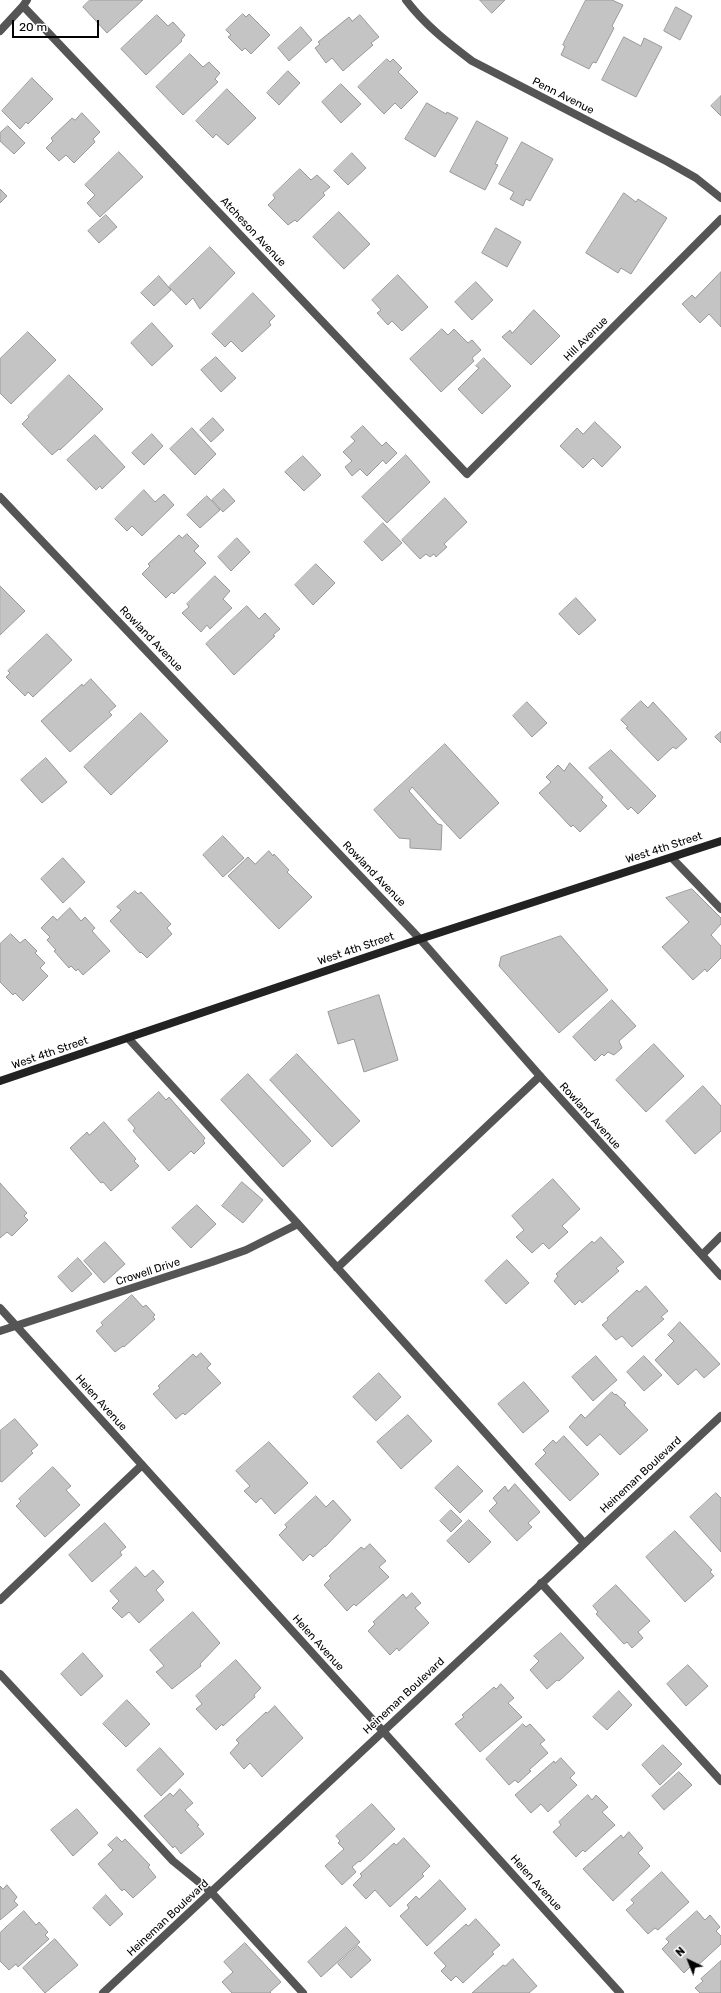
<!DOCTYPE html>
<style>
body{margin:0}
#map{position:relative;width:721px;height:1993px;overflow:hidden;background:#fff;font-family:Rubik,sans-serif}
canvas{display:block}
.north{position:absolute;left:669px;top:1941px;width:40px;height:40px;-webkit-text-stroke:3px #fff;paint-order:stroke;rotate:317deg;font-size:11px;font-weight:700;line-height:16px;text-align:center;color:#000}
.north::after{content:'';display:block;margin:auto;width:14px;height:18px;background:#000;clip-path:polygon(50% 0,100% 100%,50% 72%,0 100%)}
.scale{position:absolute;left:12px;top:20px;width:87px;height:18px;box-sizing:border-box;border:2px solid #000;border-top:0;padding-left:5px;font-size:12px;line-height:14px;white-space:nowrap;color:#000;-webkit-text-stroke:3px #fff;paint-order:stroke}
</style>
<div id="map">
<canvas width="721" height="1993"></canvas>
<div class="north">N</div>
<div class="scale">20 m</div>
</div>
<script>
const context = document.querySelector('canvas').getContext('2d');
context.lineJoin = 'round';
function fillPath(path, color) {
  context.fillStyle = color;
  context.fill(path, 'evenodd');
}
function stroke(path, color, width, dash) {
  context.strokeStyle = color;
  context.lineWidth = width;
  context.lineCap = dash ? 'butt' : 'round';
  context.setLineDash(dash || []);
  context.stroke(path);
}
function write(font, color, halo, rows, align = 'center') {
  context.font = font + ' Rubik,sans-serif';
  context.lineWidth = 3;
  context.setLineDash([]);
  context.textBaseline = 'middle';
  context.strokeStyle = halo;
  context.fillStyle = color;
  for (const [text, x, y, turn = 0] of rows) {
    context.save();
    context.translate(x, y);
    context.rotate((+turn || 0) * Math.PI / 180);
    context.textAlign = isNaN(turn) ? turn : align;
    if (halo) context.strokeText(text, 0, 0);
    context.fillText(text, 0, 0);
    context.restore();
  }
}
const building = new Path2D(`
 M90,0H143L107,33L83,7Z
 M480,0H505L492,13Z
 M586,0H612L623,5L612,26L614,28L596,63L593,62L589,69L561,55L565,46L563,45Z
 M676,7L692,16L680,40L664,31Z
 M243,14L246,17L249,14L270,35L251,54L245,48L242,51L228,37L231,35L226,30Z
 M157,15L168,26L173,22L185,35L181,40L182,41L146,75L121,49Z
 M360,15L379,37L371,43L373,45L343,71L332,58L326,63L315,48L320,44L318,42L349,17L352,21Z
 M301,27L312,40L289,61L278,48Z
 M624,37L641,46L644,38L662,47L636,97L602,80Z
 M190,54L203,67L209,62L220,73L215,79L218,82L183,115L156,87Z
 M387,59L390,62L393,59L402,68L398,72L418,92L401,109L395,103L384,114L358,87Z
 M288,71L300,83L279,105L267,93Z
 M32,78L53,99L28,124L26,122L20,129L2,111Z
 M341,84L361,104L341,123L322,102Z
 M227,89L256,118L228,145L216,134L213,138L196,121Z
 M721,96V116L711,106Z
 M427,103L446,114L447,112L458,118L435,157L405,139Z
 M82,113L100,132L93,139L95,142L74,163L66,155L59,161L46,148L53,141L51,138L72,118L75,120Z
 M477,121L508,138L495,164L498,165L485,190L450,172Z
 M8,126L25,143L14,154L0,141V133Z
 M522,142L553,159L530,201L526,199L523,206L510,199L514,192L499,184Z
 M119,152L143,177L100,217L87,203L95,195L85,185Z
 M352,153L366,168L348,185L334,171Z
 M300,169L311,180L317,175L330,187L323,193L325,195L297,222L295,220L288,225L268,205L275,198L273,195Z
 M0,189L7,196L0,203Z
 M624,193L636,202L638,199L667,218L631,274L621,268L618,273L586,253Z
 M339,212L370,244L344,269L313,237Z
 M106,215L117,227L99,243L88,231Z
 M496,228L521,242L507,267L482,253Z
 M210,247L235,273L200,309L193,298L186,305L169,287Z
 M721,272V327L709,314L700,323L682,304L692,295L695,298Z
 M398,275L428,307L402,331L392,321L388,325L377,313L381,310L372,300Z
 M159,276L171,290L154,306L141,293Z
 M476,282L493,300L472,320L455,302Z
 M253,293L275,316L269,322L271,325L242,352L231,341L225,347L212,334Z
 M534,310L560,336L531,365L502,337L510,330L512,333Z
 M152,323L173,346L152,366L131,343Z
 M442,329L448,335L454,329L468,343L472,340L481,350L472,358L474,361L441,392L410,359Z
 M28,332L56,360L11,404L0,393V359Z
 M216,357L236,378L221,392L201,370Z
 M484,358L511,386L482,414L458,389L479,368L476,366Z
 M69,375L103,409L60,450L59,449L52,455L22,424L29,417L28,416Z
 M213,418L224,430L211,442L200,430Z
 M595,422L621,447L602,467L593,458L583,468L560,446L577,428L583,434Z
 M363,426L382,446L386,442L397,453L386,464L383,460L367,476L360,469L352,476L345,467L352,461L343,452L355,441L351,437Z
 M192,428L216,454L195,475L170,449Z
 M152,434L163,446L144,465L132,453Z
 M95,435L125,467L102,489L100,486L96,490L67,460Z
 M406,455L430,482L387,523L362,497Z
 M303,456L321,475L304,491L285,472Z
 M224,489L235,501L223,512L212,500Z
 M144,490L155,502L164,494L174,505L142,536L132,526L127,531L115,519Z
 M207,496L220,510L200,528L187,515Z
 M445,498L467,522L444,544L447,547L436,557L434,554L430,557L426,554L420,559L402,540Z
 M383,523L402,543L382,561L364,542Z
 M187,534L199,546L194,551L206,563L174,594L172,592L166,598L142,574L150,566L148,564L179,535L182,538Z
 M237,538L250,552L231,571L218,557Z
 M316,564L335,583L313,605L295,585Z
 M215,576L230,591L223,599L232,608L210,629L207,625L201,632L182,613L189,607L187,604Z
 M0,586L25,611L0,635Z
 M576,598L596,620L579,635L559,614Z
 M247,606L259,619L265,613L280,629L273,635L275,636L234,675L206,644Z
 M47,634L72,660L33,697L28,692L25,696L6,677L10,673L8,671Z
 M91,679L116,706L109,712L112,715L70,752L41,721L82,684L83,686Z
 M641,701L648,708L653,702L687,739L676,749L673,747L658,761L626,728L628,727L621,720Z
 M527,702L547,723L532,737L513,716Z
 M141,713L168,741L111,795L84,767Z
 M721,732V743L715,737Z
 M445,744L499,803L460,839L412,787L409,791L438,824L442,825L441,850L410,848V839L399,838L374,810Z
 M611,750L656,796L638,814L631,807L628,810L589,768Z
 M46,758L67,782L42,803L21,780Z
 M570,763L603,797L601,800L607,806L580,832L573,825L571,827L539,793L551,782L546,777L558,765L564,771Z
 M223,836L244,858L223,877L203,855Z
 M269,851L273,856L274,854L289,870L287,872L312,897L279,929L228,876L248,857L255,864Z
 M63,858L85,882L63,903L41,879Z
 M692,889L721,918V924L711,935L721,946V958L707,972L705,969L693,980L662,947L689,922L666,898Z
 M135,891L138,894L141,892L171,924L167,928L172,934L147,958L141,952L140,953L110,921L121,910L117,907Z
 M70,908L81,921L85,917L95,928L92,931L110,951L83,975L78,969L76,971L71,966L69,968L54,951L56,950L47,940L50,937L41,928L53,916L57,920Z
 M11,934L20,943L25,939L37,951L35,953L45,963L40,968L48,976L23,1001L15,993L13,995L0,982V944Z
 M561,936L608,990L559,1033L499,966L501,957Z
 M379,995L398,1060L364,1072L354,1039L338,1044L328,1012Z
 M612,1000L636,1026L619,1041L622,1048L614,1055L608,1052L604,1056L602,1054L595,1061L573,1037Z
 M654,1044L684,1076L646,1112L616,1080Z
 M297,1054L360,1121L332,1147L270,1080Z
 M248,1074L311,1141L283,1167L221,1100Z
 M703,1086L721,1106V1131L695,1154L666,1121Z
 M159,1092L166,1100L169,1097L205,1138L203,1141L205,1143L194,1154L191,1151L169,1171L133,1131L135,1128L128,1120Z
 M104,1122L136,1159L134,1161L139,1166L111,1191L103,1182L101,1183L70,1148L87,1132L89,1135Z
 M553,1179L580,1209L562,1226L568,1232L549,1249L543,1243L532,1253L516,1237L524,1230L512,1216Z
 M242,1182L263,1200L243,1223L222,1206Z
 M0,1183L27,1213L24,1216L28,1220L12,1236L7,1232L0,1238Z
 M197,1205L216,1224L191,1248L172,1228Z
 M601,1237L624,1262L616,1268L619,1271L582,1303L580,1300L575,1305L554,1281L558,1276L556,1274L592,1241L594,1243Z
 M105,1242L125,1264L104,1283L84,1261Z
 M78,1258L92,1274L72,1292L58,1277Z
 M507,1260L529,1283L506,1304L485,1281Z
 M646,1286L668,1311L661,1317L664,1319L632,1347L622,1336L616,1340L602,1325L608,1320L607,1318L637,1290L639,1292Z
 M132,1295L143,1307L146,1305L155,1315L153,1317L155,1319L124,1347L123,1346L115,1352L96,1331L103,1325L101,1323Z
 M680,1322L720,1364L704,1378L696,1369L678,1385L655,1360L674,1341L668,1335Z
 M201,1353L211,1364L207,1368L221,1383L185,1415L183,1413L176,1419L153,1394L160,1388L158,1386L193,1354L196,1357Z
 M596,1356L617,1380L593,1401L572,1377Z
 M644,1356L662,1375L644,1391L627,1372Z
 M379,1373L401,1397L376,1421L353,1397Z
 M524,1382L549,1411L523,1433L498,1404Z
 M612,1392L615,1395L616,1394L626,1403L624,1405L648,1430L620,1455L600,1434L587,1446L569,1427L581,1414L585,1418Z
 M408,1415L432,1441L401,1469L377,1442Z
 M15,1419L38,1445L31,1451L33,1453L2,1482L0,1481V1431Z
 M564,1436L599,1474L570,1501L535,1464L546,1453L543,1450L553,1440L556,1443Z
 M269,1442L308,1483L275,1514L261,1498L256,1503L244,1491L250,1486L236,1471Z
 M458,1466L483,1491L460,1513L435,1488Z
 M53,1467L71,1486L66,1490L80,1505L45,1537L16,1506L21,1501L19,1499Z
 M515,1484L540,1512L528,1523L532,1527L517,1541L489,1511L497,1503L493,1498L505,1486L508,1491Z
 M716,1493L721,1498V1552L690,1517Z
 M316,1496L326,1507L333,1500L351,1520L325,1547V1546L313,1557L310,1554L303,1561L279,1535L287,1527L285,1525Z
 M451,1510L462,1521L451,1532L440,1521Z
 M469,1520L491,1542L469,1563L447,1541Z
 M105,1523L126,1547L120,1552L122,1555L92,1582L69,1555Z
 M675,1531L712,1570L710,1572L714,1576L685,1602L646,1557Z
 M370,1544L386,1561L379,1567L389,1577L356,1606L354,1604L347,1611L324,1585L331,1578L329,1576L361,1547L364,1549Z
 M136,1567L145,1577L153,1570L164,1582L156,1590L164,1600L139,1623L129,1612L122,1618L112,1608L119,1601L110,1591Z
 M616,1585L650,1621L638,1632L643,1638L632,1648L627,1642L624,1644L596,1614L598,1612L593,1606Z
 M412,1593L421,1603L415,1608L429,1623L399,1651L397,1648L390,1655L368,1631L375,1624L373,1622L403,1594L406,1598Z
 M193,1612L220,1643L200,1664L201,1666L172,1689L156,1672L164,1666L150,1650Z
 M561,1633L584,1658L559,1681L557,1680L547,1689L530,1670L539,1661L534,1656Z
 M83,1653L103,1676L81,1696L61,1674Z
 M236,1660L261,1688L254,1695L255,1697L223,1726L222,1724L216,1730L196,1709L202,1704L196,1696Z
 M688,1665L708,1686L686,1706L667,1684Z
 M501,1684L514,1698L508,1703L522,1717L480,1752L455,1724L464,1717L462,1715L494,1687L496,1689Z
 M619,1691L632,1705L607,1730L593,1717Z
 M127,1700L150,1724L126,1747L103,1724Z
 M275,1706L303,1738L262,1777L250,1763L244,1769L230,1753L239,1743L236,1740L266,1712L267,1713Z
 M523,1724L526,1727L530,1724L545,1740L540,1744L548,1753L529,1770L531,1771L518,1783L515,1780L509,1785L486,1759Z
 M663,1745L682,1764L660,1785L642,1765Z
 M160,1748L184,1774L161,1796L137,1770Z
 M561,1758L575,1773L570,1778L577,1785L548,1812L541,1804L531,1813L515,1795L554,1761L555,1763Z
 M679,1772L692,1785L664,1810L652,1796Z
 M180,1789L193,1803L185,1810L199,1825L197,1826L204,1834L181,1854L175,1846L173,1848L144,1816L170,1793L173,1796Z
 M588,1795L592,1800L596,1795L608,1807L602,1812L615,1825L585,1852L583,1850L576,1857L553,1832L561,1825L559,1822Z
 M372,1804L395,1829L360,1862L359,1861L352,1867L356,1872L342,1885L325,1866L344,1849L338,1843L340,1841L336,1836Z
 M77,1809L98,1833L73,1856L51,1830Z
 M629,1832L643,1848L638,1853L650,1866L613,1901L583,1869L621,1835L623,1838Z
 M117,1837L122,1842L125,1839L150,1865L148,1867L156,1877L133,1898L124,1889L122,1891L98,1864L113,1850L108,1845Z
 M404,1838L430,1866L422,1874L424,1876L390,1907L375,1890L366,1899L353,1885L362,1876L360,1874L394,1843L396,1845Z
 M662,1872L689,1902L658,1930L655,1928L648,1934L626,1910L634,1903L631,1900Z
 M440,1880L466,1909L427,1946L400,1916L409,1908L407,1905L416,1896L419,1899Z
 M7,1885L17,1897L14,1901L18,1905L0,1920V1886L3,1889Z
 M106,1895L123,1914L110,1926L93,1908Z
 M24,1911L36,1925L39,1922L48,1932L45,1935L49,1939L18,1967L16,1964L9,1970L0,1961V1933Z
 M697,1911L705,1920L710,1915L720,1927L716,1931L721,1936V1944L694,1969L691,1966L684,1973L662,1949L669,1942L666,1939Z
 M476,1919L500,1945L492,1952L494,1954L463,1983L456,1976L451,1981L441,1971L446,1966L434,1953L466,1924L468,1926Z
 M346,1927L360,1942L321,1977L308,1962Z
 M55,1939L78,1965L45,1993L23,1968Z
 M245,1943L281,1982L270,1992L271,1993H232L222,1982L233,1972L224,1962Z
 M358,1946L371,1960L351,1978L338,1964Z
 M513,1959L537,1986L529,1993H472L503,1965L505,1966Z
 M721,1961V1993H700L695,1988L703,1981L701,1979Z`);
const service = new Path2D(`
 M128,1038L298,1224L584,1543
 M337,1268L540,1076
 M0,1331L212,1262L246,1250L298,1224
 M541,1583L721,1781
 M0,1600L142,1465
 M0,1674L173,1861L211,1892L303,1993`);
const minor = new Path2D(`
 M406,0C425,25 447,42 472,61L668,162L696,178L721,198
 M23,6L467,474L721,219
 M0,31L23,6L27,0
 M0,497L420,939L540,1076L721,1276
 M672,858L721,909
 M702,1255L721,1236
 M0,1308L620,1993
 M103,1993L721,1416`);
const secondary = new Path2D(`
 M0,1081L420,939L721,841`);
const streetNames = [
 ["Penn Avenue",563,96,27],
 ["Atcheson Avenue",253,232,47],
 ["Hill Avenue",586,339,-45],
 ["Rowland Avenue",151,639,46],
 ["West 4th Street",664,848,-18],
 ["Rowland Avenue",374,874,46],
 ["West 4th Street",356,949,-19],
 ["West 4th Street",50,1053,-19],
 ["Rowland Avenue",590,1116,48],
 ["Crowell Drive",148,1272,-18],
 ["Helen Avenue",101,1403,48],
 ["Heineman Boulevard",641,1475,-43],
 ["Helen Avenue",318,1643,48],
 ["Heineman Boulevard",404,1696,-43],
 ["Helen Avenue",536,1883,48],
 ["Heineman Boulevard",168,1918,-43]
];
fillPath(building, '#c4c4c4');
stroke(building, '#999', 1);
stroke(service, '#555', 8);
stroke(minor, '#555', 8);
stroke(secondary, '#222', 8);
write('11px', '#000', '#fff', streetNames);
</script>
